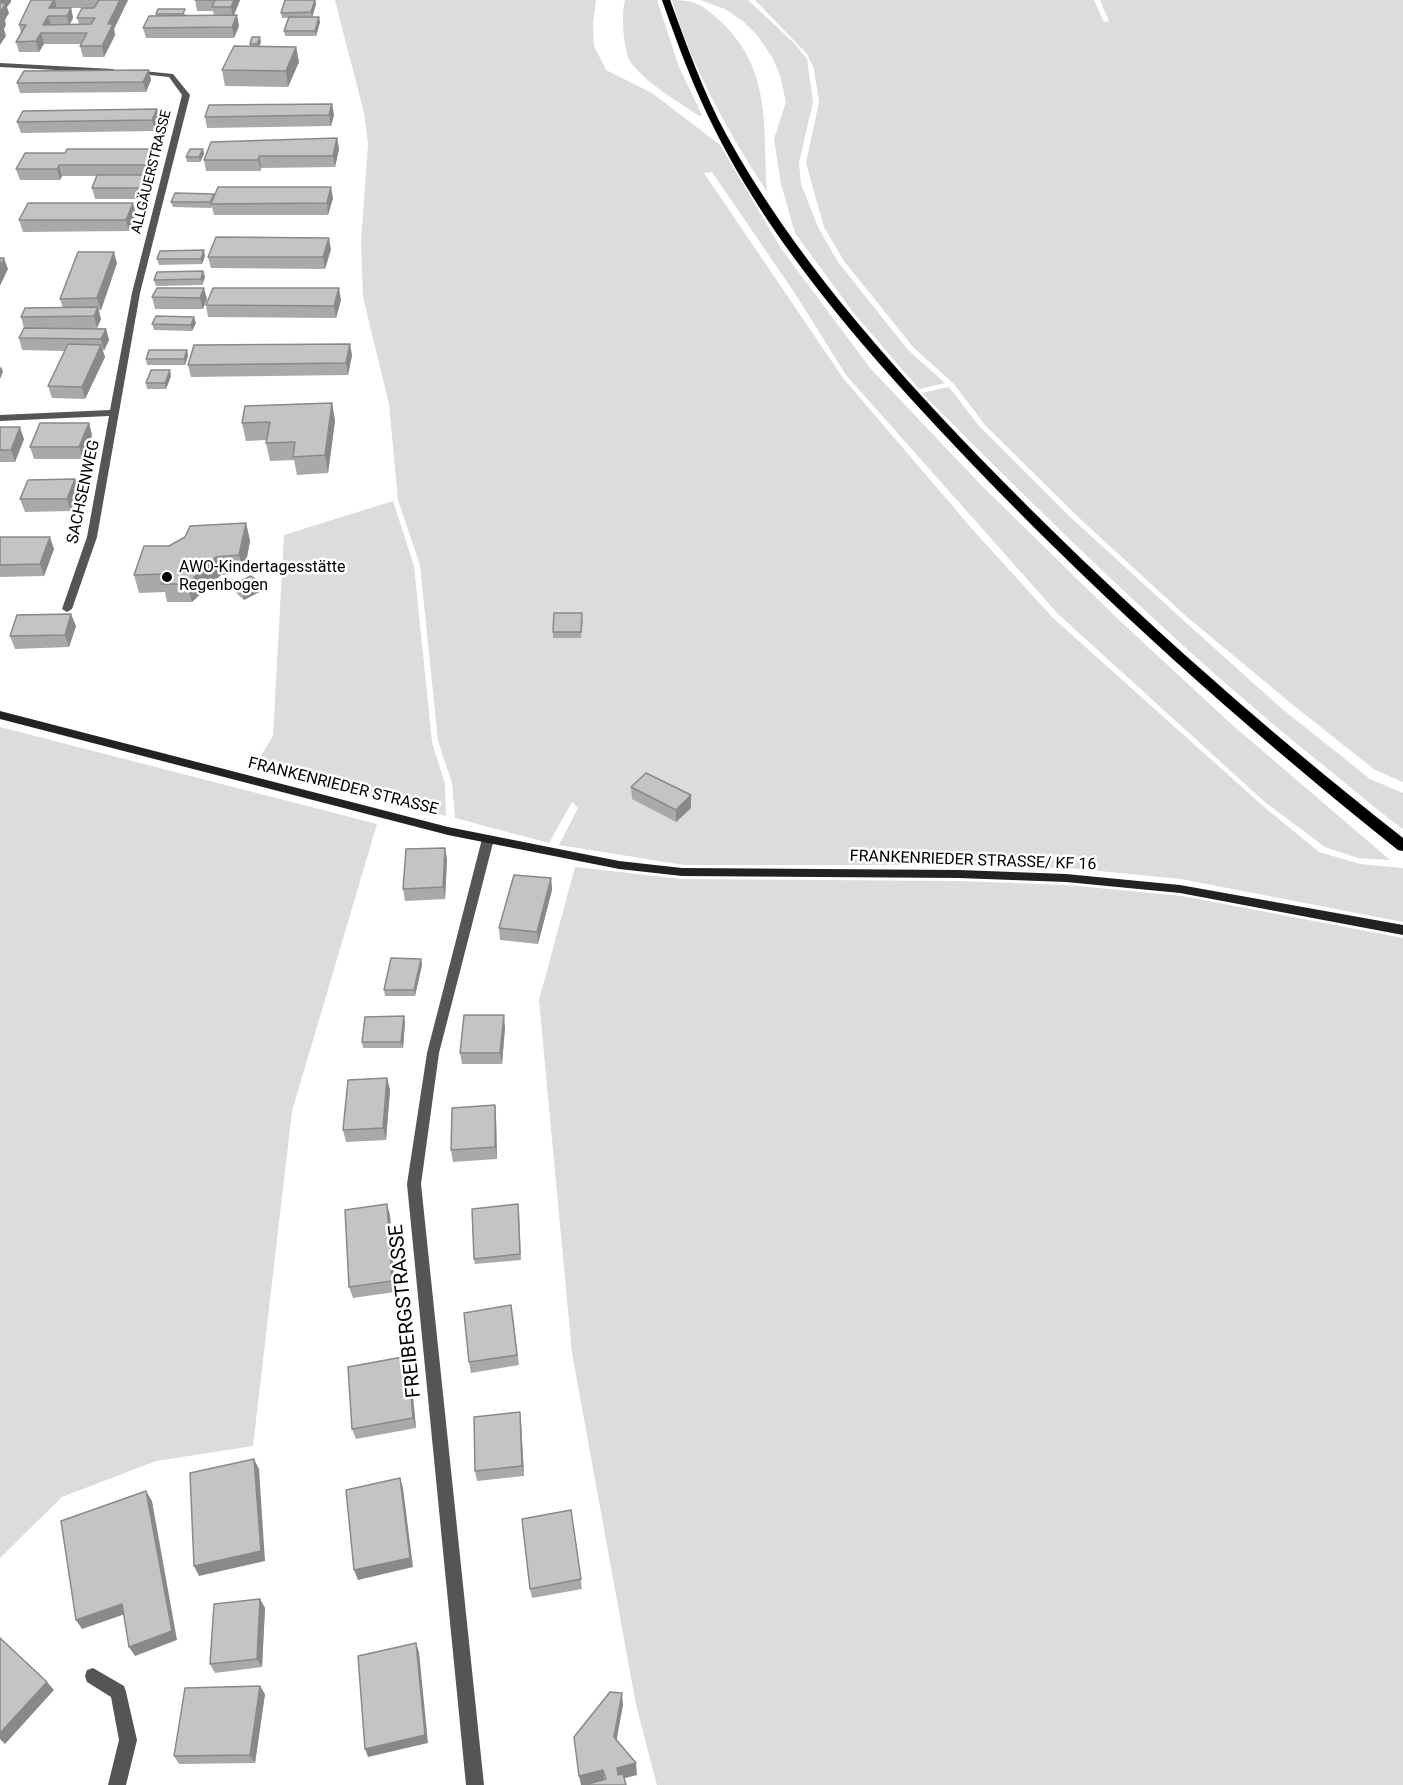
<!DOCTYPE html>
<meta charset="utf-8">
<style>
body{margin:0}
canvas{display:block;background:#fff}
</style>
<canvas width="1403" height="1785"></canvas>
<script>
const context = document.querySelector('canvas').getContext('2d');
context.lineJoin = 'round';
function fillPath(path, color) {
  context.fillStyle = color;
  context.fill(path, 'evenodd');
}
function stroke(path, color, width, dash) {
  context.strokeStyle = color;
  context.lineWidth = width;
  context.lineCap = dash ? 'butt' : 'round';
  context.setLineDash(dash || []);
  context.stroke(path);
}
function write(font, color, halo, rows, align = 'center') {
  context.font = font + ' Roboto,sans-serif';
  context.lineWidth = 5;
  context.setLineDash([]);
  context.textBaseline = 'middle';
  context.strokeStyle = halo;
  context.fillStyle = color;
  for (const [text, x, y, turn = 0] of rows) {
    context.save();
    context.translate(x, y);
    context.rotate((+turn || 0) * Math.PI / 180);
    context.textAlign = isNaN(turn) ? turn : align;
    if (halo) context.strokeText(text, 0, 0);
    context.fillText(text, 0, 0);
    context.restore();
  }
}
const green = new Path2D(`
 M335,0H596L593,24L594,46L606,70L652,93L720,145L782,250L871,369L981,485L1118,619L1230,723L1390,860L1358,858L1325,847L1266,803L1058,614L846,375L796,295L712,172L704,173L843,378L973,530L1053,618L1263,806L1319,852L1360,864L1403,868V922L1181,879L1068,868L961,865H684L559,845L578,808L572,802L549,843L455,818L452,783L438,741L420,565L398,500L389,404L363,297L361,242L368,143L364,113Z
 M625,0H657L679,67L702,115L699,116C677,101 649,85 632,64C623,53 621,14 625,0Z
 M672,0C695,0 703,5 720,21C772,69 763,126 767,192C728,131 692,69 672,0Z
 M700,0H748L795,44L807,59L813,102L799,163L801,184L818,227L838,262L908,350L945,383L919,389L853,312L795,233L781,184L774,139L786,102L780,75L772,57L757,35L744,22L725,9Z
 M755,0H1094L1104,22L1109,21L1100,0H1403V782L1375,770L1293,705L1187,617L1076,515L985,425L954,384L914,348L844,261L824,227L806,163L819,102L814,69L807,54Z
 M949,387L979,426L1069,516L1182,619L1281,708L1370,779L1403,793V829C1374,808 1346,783 1318,761C1177,647 1049,521 922,393Z
 M393,501L414,566L432,742L445,784L446,816L253,769L273,736L284,535Z
 M0,727L377,824L292,1111L253,1446L156,1461L62,1497L0,1558Z
 M575,867L682,879L958,881L1067,885L1182,896L1403,938V1785H657L636,1705L572,1353L539,1000Z`);
const street = new Path2D(`
 M0,63L113,69L116,71L113,73L0,67Z
 M133,70L173,74L190,95L140,293L97,537L72,609L67,612L62,609L87,537L109,416L0,421V415L110,410L132,293L182,95L169,77L131,73L130,72Z
 M488,835L494,839L439,1053L421,1184L484,1785H466L407,1184L427,1053L482,839Z
 M93,1668L124,1686L126,1692L137,1740L126,1785H108L119,1740L111,1697L87,1682L85,1676L87,1670Z`);
const secondary = new Path2D(`
 M0,711L448,827L619,861L682,868L959,870L1066,874L1180,885L1403,925V935L1180,893L1066,882L959,878L682,876L619,869L448,835L0,719Z`);
const primary = new Path2D(`
 M662,0H670C687,46 703,92 727,136C793,255 884,358 978,456C1111,593 1253,720 1403,838V851L1398,850C1262,741 1132,627 1010,503C904,394 785,269 716,132C694,89 678,45 662,0Z`);
const wall = new Path2D(`
 M31,0H128L114,29L115,35L104,57H83L80,46L81,44H44L39,52H19L16,42L21,33L19,25ZM71,8H82L77,18L79,24H70L73,18Z
 M195,0H240L234,15L239,26L234,38H146L143,28L156,16V14H186L185,16L214,15L213,11H197Z
 M285,0H315L316,4L312,17L320,22L316,36H285L284,31L288,18H282L281,13Z
 M261,42L259,46L296,47L299,62L288,87L225,86L222,70L250,46V44Z
 M151,80L146,92L20,93L17,83Z
 M332,104L334,115L331,126L207,128L205,117Z
 M160,120L155,131L21,133L17,122Z
 M337,138L339,149L335,167L261,168V171H206L204,160Z
 M203,149L204,154L200,162H187L186,157Z
 M25,153L159,160L153,176H146L149,186L144,199H95L92,188L97,176H62L60,180H20L16,169Z
 M333,198L328,215H214L212,207L211,208L173,207L171,202Z
 M136,214L129,231L23,232L19,220Z
 M331,249L325,269L211,268L208,257Z
 M205,256L202,264L159,265L157,259Z
 M117,263L101,310H98L101,319L97,328L106,329L109,340L103,351L105,357L85,399L52,398L48,386L65,351L22,350L19,338L24,328L21,317L63,308L60,299Z
 M203,271L205,277L202,285L156,286L154,280Z
 M157,288L207,299L203,309H155L152,297Z
 M341,300L336,318L208,317L206,305Z
 M196,323L192,331L154,330L152,324Z
 M187,350L188,356L185,365H147L146,359Z
 M352,355L348,375L191,377L188,365Z
 M171,376L166,389H147L146,383Z
 M332,403L335,421L328,473L297,475L294,460L270,461L266,443V440L246,441L242,423Z
 M89,423L92,435L83,459H34L30,447Z
 M0,427L24,439L15,462H0Z
 M75,479L78,491L71,511L25,512L20,499Z
 M246,523L250,541L244,573L221,575L192,602H167L165,592L139,593L134,575L169,546Z
 M0,537L54,549L44,576L0,577Z
 M262,584L263,590L244,600L234,591L232,585Z
 M583,619L581,638H553V632Z
 M76,626L69,647L15,649L10,636Z
 M631,787L691,795V808L676,822L632,799Z
 M445,848L447,860L445,899L405,901L403,889Z
 M551,878L552,890L538,944L500,940L499,928Z
 M421,959L422,965L415,996H385L384,990Z
 M405,1022L403,1048H363L362,1042Z
 M505,1027L502,1064H462L460,1053Z
 M387,1078L390,1090L386,1140L346,1142L343,1130Z
 M495,1105L496,1116L497,1159L453,1162L451,1150Z
 M519,1210L521,1260L475,1264L474,1259Z
 M390,1215L395,1292L353,1298L349,1287Z
 M513,1316L519,1365L471,1373L469,1362Z
 M410,1367L416,1428L356,1439L352,1429Z
 M521,1422L524,1476L477,1481L475,1471Z
 M571,1510L582,1589L532,1598L530,1589Z
 M260,1599L265,1608L262,1667L215,1673L210,1664Z
 M265,1694L255,1763L179,1764L174,1756Z`);
const shadedWall = new Path2D(`
 M3,0H11V2L7,7L9,13L5,20L6,25L4,29L6,36L0,45V12L1,3Z
 M54,0H55L57,9L49,8Z
 M120,0H128L114,29L115,35L104,57L102,46L108,24Z
 M234,0H240L233,17L231,7Z
 M315,0L316,4L312,18L311,12Z
 M71,8L73,18L69,26L67,16Z
 M237,15L239,26L234,38L232,27Z
 M48,16L51,26L43,25Z
 M319,17L320,22L316,36L315,31Z
 M41,33L44,44L39,52L36,41Z
 M260,37L261,42L258,49L257,44Z
 M296,47L299,62L288,87L286,71Z
 M149,70L151,80L146,92L143,82Z
 M332,104L334,115L331,126L329,115Z
 M157,109L160,120L155,131L152,120Z
 M337,138L339,149L335,167L333,156Z
 M157,149L159,160L153,176L150,165Z
 M203,149L204,154L200,162L199,157Z
 M259,156L261,168V171L258,160Z
 M59,165L62,176L60,180L57,169Z
 M146,175L149,186L144,199L141,188Z
 M331,187L333,198L328,215L327,203Z
 M133,203L136,214L129,231L126,220Z
 M329,238L331,249L325,269L323,257Z
 M204,250L205,256L202,264L201,259Z
 M114,252L117,263L101,310L97,298Z
 M4,258L8,269L0,286V267Z
 M203,271L205,277L202,285L201,279Z
 M204,288L207,299L203,309L200,298Z
 M339,288L341,300L336,318L334,306Z
 M98,307L101,319L97,328L94,316Z
 M194,317L196,323L192,331L191,325Z
 M106,329L109,340L104,351L101,339Z
 M350,344L352,355L348,375L346,363Z
 M101,345L105,357L85,399L82,387Z
 M187,350L188,356L185,365L184,359Z
 M1,366L3,372L0,379V369Z
 M170,370L171,376L166,389L165,383Z
 M332,403L335,421L328,473L325,455Z
 M89,423L92,435L83,459L79,447Z
 M20,427L24,439L15,462L11,450Z
 M75,479L78,491L71,511L67,499Z
 M246,523L250,541L244,573L239,555Z
 M50,537L54,549L44,576L40,564Z
 M216,557L221,575L192,602L187,584Z
 M262,584L263,590L244,600L243,594Z
 M71,614L76,626L69,647L65,635Z
 M691,795V808L676,822V810Z
 M445,848L447,860L445,899L443,887Z
 M551,878L552,890L538,944L537,932Z
 M421,959L422,965L415,996L414,990Z
 M504,1015L505,1027L502,1064L500,1053Z
 M404,1016L405,1022L403,1048L401,1042Z
 M387,1078L390,1090L386,1140L383,1128Z
 M495,1105L496,1116L497,1159L495,1147Z
 M387,1204L390,1215L395,1292L392,1281Z
 M408,1356L410,1367L416,1428L413,1418Z
 M520,1412L521,1422L524,1476L522,1466Z
 M254,1459L259,1469L265,1561L199,1576L194,1566Z
 M400,1478L403,1488L413,1567L358,1580L354,1570Z
 M146,1491L152,1501L177,1640L135,1656L129,1647Z
 M260,1599L265,1608L262,1667L257,1659Z
 M122,1604L128,1613L82,1629L76,1620Z
 M416,1643L419,1652L428,1743L368,1757L365,1749Z
 M47,1682L54,1690L5,1744L0,1739V1733Z
 M260,1686L265,1694L255,1763L250,1755Z
 M622,1693L623,1705L615,1749L614,1737Z
 M636,1763L637,1775L618,1780L617,1768Z
 M603,1770L605,1781L591,1785H581L579,1776Z`);
const building = new Path2D(`
 M0,0H3L1,3H6L0,12Z
 M31,0H54L49,8H71L67,16H48L43,25L91,24L95,18H77L82,8H94L99,0H120L108,24H113L102,46H80L87,33H41L36,41L16,42L26,25H19Z
 M195,0H234L231,7H212L215,0Z
 M285,0H315L311,12L281,13Z
 M158,9H185L183,14H156Z
 M237,15L232,27L143,28L149,16Z
 M289,17H319L315,31H284Z
 M252,37H260L257,44H250Z
 M234,46L296,47L286,71L222,70Z
 M149,70L143,82L17,83L24,71Z
 M332,104L329,115L205,117L209,105Z
 M157,109L152,120L17,122L23,111Z
 M337,138L333,156H259L258,160H204L211,142Z
 M67,149H157L150,165H59L57,169H16L25,153H65Z
 M190,149H203L199,157H186Z
 M97,175H146L141,188H92Z
 M218,187H331L327,203L211,204Z
 M175,193L214,194L210,202H171Z
 M28,203H133L126,220H19Z
 M216,237L329,238L323,257H208Z
 M204,250L201,259H157L160,251Z
 M78,252H114L97,298L60,299Z
 M0,258H4L0,267Z
 M203,271L201,279L154,280L157,272Z
 M157,288H204L200,298L152,297Z
 M213,288H339L334,306L206,305Z
 M98,307L94,316L21,317L25,308Z
 M156,316L194,317L191,325L152,324Z
 M24,328L106,329L101,339L19,338Z
 M68,344L101,345L82,387L48,386Z
 M350,344L346,363L188,365L194,345Z
 M149,350H187L184,359H146Z
 M151,370H170L165,383H146Z
 M332,403L325,455L293,457L295,442L266,443L270,422L242,423L245,406Z
 M40,423H89L79,447H30Z
 M0,427H20L11,450H0Z
 M75,479L67,499H20L28,480Z
 M246,523L239,555L216,557L187,584H162L165,574L134,575L144,546H169L185,537L190,526Z
 M0,537H50L40,564L0,565Z
 M251,576L262,584L243,594L232,585Z
 M554,613H582L581,632H553Z
 M71,614L65,635L10,636L17,615Z
 M646,773L691,795L676,810L631,787Z
 M445,848L443,887L403,889L406,849Z
 M514,875L551,878L537,932L499,928Z
 M391,958L421,959L414,990H384Z
 M464,1015H504L500,1053H460Z
 M404,1016L401,1042H362L365,1017Z
 M387,1078L383,1128L343,1130L348,1080Z
 M495,1105V1147L451,1150L452,1108Z
 M387,1204L392,1281L349,1287L345,1210Z
 M518,1204L520,1254L474,1259L472,1209Z
 M511,1305L517,1355L469,1362L464,1313Z
 M408,1356L413,1418L352,1429L348,1367Z
 M520,1412L522,1466L475,1471L474,1417Z
 M254,1459L261,1551L194,1566L190,1473Z
 M400,1478L410,1558L354,1570L346,1490Z
 M146,1491L172,1631L129,1647L122,1604L76,1620L61,1521Z
 M571,1510L581,1579L530,1589L522,1519Z
 M260,1599L257,1659L210,1664L214,1604Z
 M0,1638L47,1682L0,1733Z
 M416,1643L425,1735L365,1749L358,1656Z
 M260,1686L250,1755L174,1756L185,1688Z
 M610,1692L622,1693L614,1737L636,1763L617,1768L618,1775L623,1774L626,1785H585L606,1779L603,1770L579,1776L574,1737Z`);
const markers = [
 [167,577,6,"#000"]
];
const farStreetnames = [
 ["ALLGÄUERSTRASSE",152,172,-76]
];
const streetNames = [
 ["SACHSENWEG",84,492,-78],
 ["FRANKENRIEDER STRASSE",343,787,14],
 ["FRANKENRIEDER STRASSE/ KF 16",973,861,2]
];
const poiNames = [
 ["AWO-Kindertagesstätte",179,568],
 ["Regenbogen",179,586]
];
const nearStreetnames = [
 ["FREIBERGSTRASSE",406,1311,-96]
];
fillPath(green, '#dcdcdc');
stroke(primary, '#dbdbdb', 1);
fillPath(street, '#555');
fillPath(secondary, '#222');
fillPath(primary, '#000');
fillPath(wall, '#a9a9a9');
fillPath(shadedWall, '#898989');
fillPath(building, '#c4c4c4');
stroke(building, '#898989', 1.5);
for (const [x, y, r, color] of markers) {
  const dot = new Path2D();
  dot.arc(x, y, r, 0, 2 * Math.PI);
  context.fillStyle = color;
  context.fill(dot);
  stroke(dot, '#fff', 2);
}
write('14px', '#000', '#fff', farStreetnames);
write('16px', '#000', '#fff', streetNames);
write('16px', '#000', '#fff', poiNames, 'left');
write('20px', '#000', '#fff', nearStreetnames);
</script>
